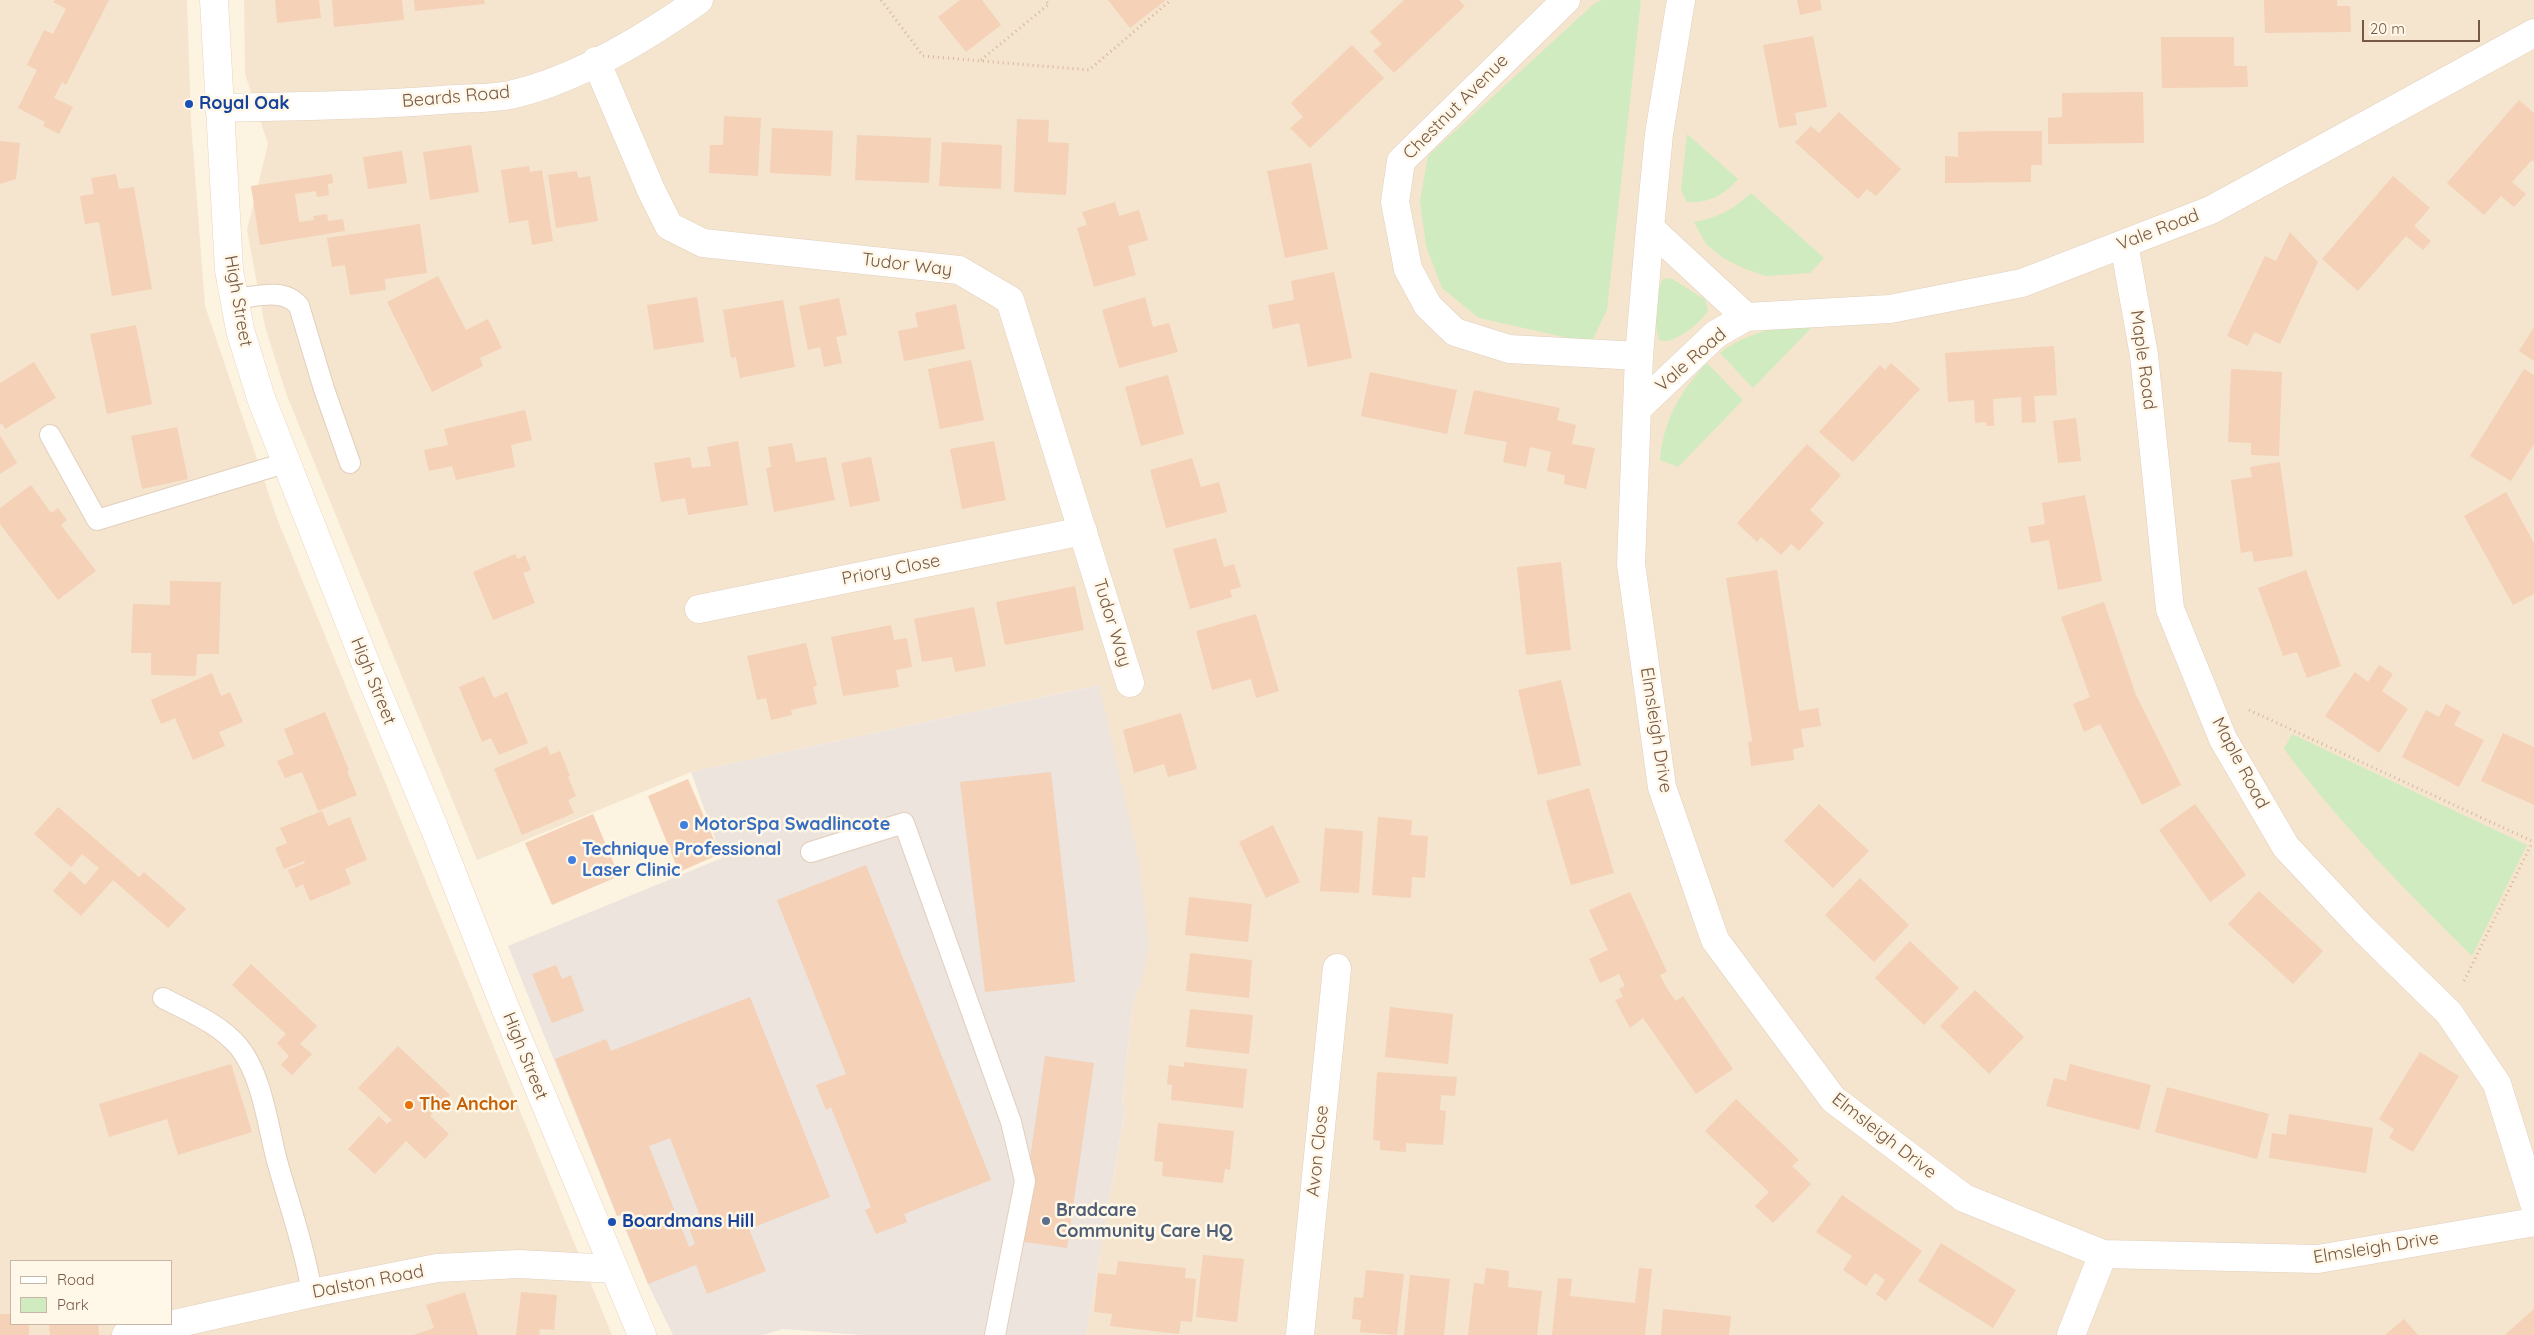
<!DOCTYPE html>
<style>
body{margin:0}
#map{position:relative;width:2534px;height:1335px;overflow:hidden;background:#fdf3e1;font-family:Quicksand,sans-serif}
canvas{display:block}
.legend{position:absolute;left:10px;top:1260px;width:162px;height:65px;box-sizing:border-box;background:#fff7e8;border:1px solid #c8b7a7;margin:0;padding:6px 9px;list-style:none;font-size:15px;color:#765846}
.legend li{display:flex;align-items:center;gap:10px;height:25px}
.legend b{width:25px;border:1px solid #c8b7a7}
.scale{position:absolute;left:2362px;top:20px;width:118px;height:22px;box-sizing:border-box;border:2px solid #765846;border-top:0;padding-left:6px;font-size:15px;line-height:18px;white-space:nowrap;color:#765846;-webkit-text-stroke:4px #fff7e8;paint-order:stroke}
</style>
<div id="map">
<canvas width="2534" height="1335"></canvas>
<ul class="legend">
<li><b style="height:6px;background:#fff"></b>Road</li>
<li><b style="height:14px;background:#d0ebbf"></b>Park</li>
</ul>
<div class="scale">20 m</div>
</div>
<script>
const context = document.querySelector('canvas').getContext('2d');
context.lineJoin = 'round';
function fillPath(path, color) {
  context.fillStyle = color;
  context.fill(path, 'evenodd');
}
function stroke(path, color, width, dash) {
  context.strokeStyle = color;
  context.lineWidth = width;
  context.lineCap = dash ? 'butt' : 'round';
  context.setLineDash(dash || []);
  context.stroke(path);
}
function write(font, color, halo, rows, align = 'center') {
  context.font = font + ' Quicksand,sans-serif';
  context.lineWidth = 5;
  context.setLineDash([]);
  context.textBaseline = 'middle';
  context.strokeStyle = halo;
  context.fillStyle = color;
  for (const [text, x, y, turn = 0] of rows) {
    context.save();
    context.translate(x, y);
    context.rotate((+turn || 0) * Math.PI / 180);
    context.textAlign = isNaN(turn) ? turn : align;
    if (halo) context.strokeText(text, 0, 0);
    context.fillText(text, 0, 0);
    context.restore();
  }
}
const residential = new Path2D(`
 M0,0H187L191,121L205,306L278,521L612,1335H0ZM11,1261H171V1324H11Z
 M244,0H2534V1335H1086L1125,1111L1122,1102L1133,1001L1141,984L1098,685L691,772L477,860L287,396L265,327L247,230L268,144L245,74Z`);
const industrial = new Path2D(`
 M1099,685L1138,857L1149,946L1141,984L1133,1001L1122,1102L1125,1110L1086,1335H863L783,1329L763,1335H673L648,1284L620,1215L617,1216L508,946L722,858L691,772Z`);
const green = new Path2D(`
 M1602,0H1641L1607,310L1591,343L1479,318L1442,288L1426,246L1420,201L1428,156L1595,3Z
 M1687,134L1738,179C1725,194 1709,204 1687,202L1681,190Z
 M1751,193L1824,258L1810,273L1766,276L1745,269L1723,258L1706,244L1694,222C1718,218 1734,209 1751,193Z
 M1669,278C1675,279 1696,295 1705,299L1708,311C1700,323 1673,346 1659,340C1654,323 1654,295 1663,279Z
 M1778,327H1812L1753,388L1720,353C1737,339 1757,333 1778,327Z
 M1707,363L1743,400L1678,467L1660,460C1663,421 1681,390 1707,363Z
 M2292,734L2527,845L2472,956C2405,890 2340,824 2284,749Z`);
const building = new Path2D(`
 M55,0H109L66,85L62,82L54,98L73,107L59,134L43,126L45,122L18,108L37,70L27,65L44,30L53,34L66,9L53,2Z
 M275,0H319L321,18L277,23Z
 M332,0H402L404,20L334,27Z
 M414,0H484L485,4L415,11Z
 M960,0H982L1001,25L966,52L938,17Z
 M1108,0H1166L1130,28Z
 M1404,0H1459L1465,6L1394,73L1373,51L1382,44L1370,32Z
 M1797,0H1820L1822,10L1800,15Z
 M2264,0H2337V6H2350L2351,32L2265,33Z
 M1813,36L1827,107L1795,113L1797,125L1779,128L1763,45Z
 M2161,37H2234V66H2247L2248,87L2162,88Z
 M1352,45L1384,78L1310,148L1290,128L1303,117L1291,103Z
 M2143,92L2144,143L2048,144V118L2062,117V93Z
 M2519,100L2534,113V162L2532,160L2512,182L2526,194L2514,207L2501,196L2484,215L2447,183Z
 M1839,112L1901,169L1876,196L1867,189L1858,199L1795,142L1811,126L1819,133Z
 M724,116L761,118L758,176L709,173L710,145H723Z
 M1017,119L1049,120L1048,142L1069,143L1066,195L1014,192Z
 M772,128L833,131L831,176L770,173Z
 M1995,131H2042V165H2031V182L1945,183V156L1958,157V132Z
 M857,135L931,138L929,183L855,180Z
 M0,141L20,143L16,179L0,184Z
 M942,142L1002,145L1001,189L939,186Z
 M471,145L479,192L430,200L423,152Z
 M402,151L407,183L368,189L363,157Z
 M1311,163L1328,249L1285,258L1267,171Z
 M529,166L530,172L542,170L553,241L532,245L528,220L509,223L501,170Z
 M577,171L578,178L590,176L598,221L556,228L548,175Z
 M116,174L119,189L134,187L152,289L112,296L99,222L85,224L80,196L94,194L91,178Z
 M332,174L333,183L328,184L329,195L317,197L316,191L295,194L299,222L314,220L313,216L327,214L328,221L343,219L345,231L260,245L251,186Z
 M2393,176L2430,208L2414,226L2431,241L2423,250L2406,236L2358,291L2322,259Z
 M1115,202L1119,216L1139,210L1148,240L1128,246L1136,275L1094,287L1077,228L1087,225L1082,212Z
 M420,224L427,273L385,279L386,290L350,295L345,265L332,267L327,238Z
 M2290,232L2318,262L2280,344L2254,332L2248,346L2227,336L2265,256L2276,261Z
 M1334,272L1352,358L1308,367L1299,323L1273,329L1268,305L1294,300L1291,281Z
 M438,276L466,330L488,319L502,348L480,358L483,366L432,392L387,302Z
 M697,297L704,342L654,350L647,305Z
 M1145,297L1153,327L1169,323L1178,352L1119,368L1102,310Z
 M839,298L847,335L836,337L842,363L824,367L820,347L808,350L799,306Z
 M783,300L795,367L740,378L736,357L731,358L723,310Z
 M956,304L965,349L904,361L898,331L918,327L915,313Z
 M136,325L152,404L107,414L90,334Z
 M2534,327V361L2519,351Z
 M2054,346L2057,395L2034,396L2036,422L2022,423L2021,397L1993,399L1994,426H1986V422L1975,423L1974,400L1948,402L1945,353Z
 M971,360L984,420L940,429L928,369Z
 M34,362L56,398L5,429L2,423L0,425V383Z
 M1891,363L1920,389L1853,462L1819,432L1880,365L1885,370Z
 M2231,369L2282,372L2279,456L2251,455V443L2228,442Z
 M2524,369L2534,375V444L2511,481L2470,456Z
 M1370,372L1457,390L1447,434L1361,416Z
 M1168,375L1184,434L1141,446L1125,387Z
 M1474,390L1560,408L1557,420L1576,425L1572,444L1595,448L1586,489L1564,484L1565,475L1547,471L1551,452L1530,447L1526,467L1503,462L1507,442L1464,434Z
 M525,410L532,440L511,445L515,467L456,480L452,466L429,471L424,450L448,445L444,429Z
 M2076,418L2081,461L2058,463L2053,421Z
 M177,427L188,479L142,489L131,436Z
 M0,435L17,463L0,474Z
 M738,441L748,505L688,515L685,498L661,502L654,463L690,457L692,468L711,466L707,447Z
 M994,441L1006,500L962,509L950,449Z
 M792,443L796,462L826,457L835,500L774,512L766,468L771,467L768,447Z
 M1807,444L1841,475L1810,510L1824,523L1799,551L1791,544L1781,555L1761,537L1757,542L1737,523Z
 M871,457L880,501L850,507L841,463Z
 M1192,458L1201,487L1219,482L1227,512L1166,528L1150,470Z
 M2280,462L2293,556L2254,562L2252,551L2241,553L2231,480L2252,477L2250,467Z
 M31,485L51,513L58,508L67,520L61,525L96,571L58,600L0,524V508Z
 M2506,492L2534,543V594L2513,605L2464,516Z
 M2085,495L2102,581L2058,590L2049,540L2031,543L2028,527L2045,524L2042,503Z
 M1216,538L1224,567L1234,564L1241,587L1230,590L1232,597L1190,609L1173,549Z
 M515,554L518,559L525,555L531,570L523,573L535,603L493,620L473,572Z
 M1561,562L1571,650L1526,655L1517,567Z
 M1777,570L1799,711L1818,708L1821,726L1801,729L1804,747L1793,749L1794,760L1751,766L1748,742L1752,741L1726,578Z
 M2306,570L2341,666L2307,678L2297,652L2283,656L2258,588Z
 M170,581L221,582L219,654H197L196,676L151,675V653H131L133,604L170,605Z
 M1075,586L1084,630L1005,645L996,602Z
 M2104,602L2136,695L2181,785L2142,805L2100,724L2084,732L2073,704L2090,697L2061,617Z
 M974,607L986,666L955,672L952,657L922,662L914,619Z
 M1256,614L1279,691L1256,698L1251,679L1212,690L1196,631Z
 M891,625L894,640L907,638L912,667L896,670L899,687L843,696L831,637Z
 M806,643L817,686L813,687L817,704L791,710L792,715L771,720L766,698L757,700L747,656Z
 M2379,665L2393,674L2382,691L2408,709L2379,753L2325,716L2355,672L2368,682Z
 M212,673L221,696L230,692L243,722L219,732L225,746L193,760L175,718L161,724L151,700Z
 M484,676L494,698L507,692L528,743L499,755L491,738L482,742L459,687Z
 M1561,680L1581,765L1538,775L1518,690Z
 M2446,704L2461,712L2454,725L2484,740L2459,787L2402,757L2426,710L2439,717Z
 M325,712L349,770L347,771L357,795L318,811L302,772L285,778L277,761L294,754L284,729Z
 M1181,713L1197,769L1168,777L1164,764L1134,773L1123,730Z
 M2503,733L2534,747V805L2481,781Z
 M547,746L550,755L560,751L570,776L568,777L576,796L568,800L574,813L522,835L494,769Z
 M1051,772L1075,982L985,992L960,782Z
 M688,779L720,854L679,872L648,796Z
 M1589,788L1614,873L1571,885L1546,801Z
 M1819,804L1869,851L1833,888L1784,841Z
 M2195,804L2246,875L2210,902L2159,830Z
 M58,807L139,877L144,872L186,909L168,928L113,880L81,916L53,891L70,871L85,885L99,868L82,854L71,867L34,834Z
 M322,811L328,826L350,817L367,860L345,869L351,884L310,901L303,884L296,888L288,870L305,863L304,861L284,869L275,848L287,843L280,828Z
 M593,814L619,876L552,905L525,843Z
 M1378,817L1412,820L1411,835L1428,836L1425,878L1412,877L1411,898L1372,895Z
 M1273,825L1300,882L1266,898L1239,842Z
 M1325,828L1363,831L1359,893L1320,891Z
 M866,865L991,1180L904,1214L907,1222L876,1234L865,1210L871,1207L831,1107L826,1110L816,1085L846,1074L777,900Z
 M1860,878L1909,925L1874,962L1825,915Z
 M2259,891L2323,951L2293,984L2228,924Z
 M1630,892L1667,972L1660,975L1667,989L1676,1001L1683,996L1733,1069L1696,1094L1643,1018L1630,1028L1615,1000L1623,997L1619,989L1625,986L1619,974L1600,983L1589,959L1608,950L1589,910Z
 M1189,897L1252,904L1248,942L1185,935Z
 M1910,941L1959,988L1924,1025L1875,978Z
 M1190,953L1252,960L1249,998L1186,991Z
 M251,964L317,1026L300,1044L312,1054L292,1075L281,1065L289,1056L277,1043L286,1034L232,985Z
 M556,965L562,979L571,975L584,1011L552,1023L532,974Z
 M1975,990L2024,1037L1989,1074L1940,1026Z
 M750,997L830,1197L749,1229L766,1271L707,1294L696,1265L648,1284L620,1215L617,1216L555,1059L606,1039L611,1051ZM670,1138L702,1221L688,1226L695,1244L689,1247L649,1146Z
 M1390,1007L1453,1014L1448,1064L1385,1057Z
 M1190,1009L1253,1015L1249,1054L1186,1047Z
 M398,1046L450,1095L430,1116L449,1134L425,1159L406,1141L375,1174L348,1149L379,1116L387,1124L392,1120L358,1088Z
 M2420,1052L2459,1076L2413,1152L2389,1138L2394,1129L2379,1119Z
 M1045,1056L1094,1063L1067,1248L1018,1241Z
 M1184,1062L1247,1069L1243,1108L1171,1100L1172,1085L1167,1084L1169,1065L1184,1067Z
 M231,1064L252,1132L178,1155L167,1119L109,1137L99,1104Z
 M2070,1064L2151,1085L2139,1130L2046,1106L2054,1078L2066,1081Z
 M1377,1072L1457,1077L1455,1096L1441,1095L1440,1110L1446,1111L1443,1145L1406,1143V1152L1380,1150V1141L1373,1140Z
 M2167,1087L2269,1114L2257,1159L2155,1132Z
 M1736,1099L1799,1160L1792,1166L1811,1184L1773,1223L1755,1206L1769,1192L1705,1131Z
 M2289,1114L2373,1128L2366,1173L2269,1158L2272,1133L2286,1135Z
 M1158,1123L1234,1131L1230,1170L1225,1169L1223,1183L1162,1176L1163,1162L1154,1161Z
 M1842,1195L1922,1251L1886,1301L1876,1294L1885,1280L1875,1273L1866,1286L1843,1270L1852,1256L1816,1232Z
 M1941,1243L2016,1290L1993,1328L1918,1281Z
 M1203,1255L1244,1259L1237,1322L1196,1317Z
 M1118,1261L1186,1268L1185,1278L1196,1279L1192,1322L1181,1321L1179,1334L1110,1326L1112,1314L1094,1312L1098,1273L1116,1275Z
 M1486,1268L1509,1271L1508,1287L1542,1291L1537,1335H1468L1474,1283L1484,1284Z
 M1639,1268L1652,1269L1645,1335H1552L1558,1278L1572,1279L1570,1296L1635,1303Z
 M1366,1270L1404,1274L1397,1335L1360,1332L1361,1320L1352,1319L1354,1297L1363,1298Z
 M1410,1275L1450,1279L1444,1335H1404Z
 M465,1292L478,1335H413L434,1328L426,1305Z
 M521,1292L557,1295L554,1330L540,1329L539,1335H516Z
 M1663,1309L1731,1316L1729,1335H1661Z
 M2534,1309V1335H2505L2507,1333Z
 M0,1314H11V1324H29V1335H0Z
 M2404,1319L2418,1335H2385Z
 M49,1324H98L99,1335H50Z`);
const path = new Path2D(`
 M881,0L923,56L1089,70L1171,0
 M981,60L1049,4L1045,0
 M2249,710L2534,842
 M2464,981L2532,843`);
const service = new Path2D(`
 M235,299C255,297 284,287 299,306L324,389L350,463
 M50,435L97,520L285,463
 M811,852L904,823L1011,1122L1025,1181L995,1335
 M163,998C190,1012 220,1024 239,1047C262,1075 268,1127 277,1161C290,1207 304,1246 312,1293`);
const minor = new Path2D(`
 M1566,0L1401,161L1395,202L1408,269L1428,306L1455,332L1509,349L1639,356
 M1681,0L1659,134L1650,228L1639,356L1631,564L1662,787L1715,940L1833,1099L1964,1198L2103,1254L2318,1259L2534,1222
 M596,61L651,190L669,226L703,243L959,270L1010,300L1130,683
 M219,108C294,106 368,106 442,100C464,98 489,99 510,95C576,80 644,39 699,0
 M1650,228L1746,317L1890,309L2022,283L2211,210L2534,33
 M2124,244L2144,355L2170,609L2223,739L2286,847L2364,930L2449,1013L2497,1084L2534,1203
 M1639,407L1716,334L1746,317
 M699,609L1083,531
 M126,1335L312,1293L437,1268L519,1264L614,1269
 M1300,1335L1337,968
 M2071,1335L2103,1254`);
const secondary = new Path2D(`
 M214,0L229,270L240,330L261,398L371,677L434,827L504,1005L642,1335`);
const markers = [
 [189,104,5,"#1a4fb4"],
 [684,825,5,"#3f7fe0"],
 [572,860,5,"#3f7fe0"],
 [409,1105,5,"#e8710a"],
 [1046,1221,5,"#5c6f8a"],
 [612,1222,5,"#1a4fb4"]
];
const streetNames = [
 ["Beards Road",456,97,-5],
 ["Chestnut Avenue",1456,107,-45],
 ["Vale Road",2158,230,-21],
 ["Tudor Way",907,265,7],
 ["High Street",238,301,80],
 ["Vale Road",1691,360,-41],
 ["Maple Road",2143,360,82],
 ["Priory Close",891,570,-11],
 ["Tudor Way",1112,623,73],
 ["High Street",373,681,68],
 ["Elmsleigh Drive",1656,730,81],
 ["Maple Road",2240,763,62],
 ["High Street",525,1056,68],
 ["Elmsleigh Drive",1884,1136,38],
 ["Avon Close",1318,1151,-84],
 ["Elmsleigh Drive",2376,1248,-9],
 ["Dalston Road",368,1282,-11]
];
const transitNames = [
 ["Royal Oak",199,104],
 ["Boardmans Hill",622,1222]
];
const shopNames = [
 ["MotorSpa Swadlincote",694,825],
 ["Technique Professional",582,850],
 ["Laser Clinic",582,871]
];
const foodNames = [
 ["The Anchor",419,1105]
];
const serviceNames = [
 ["Bradcare",1056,1211],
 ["Community Care HQ",1056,1232]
];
fillPath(residential, '#f5e5cf');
fillPath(industrial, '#ece4dd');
fillPath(green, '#d0ebbf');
fillPath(building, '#f4d1b7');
stroke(service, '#e2cfbc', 22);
stroke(minor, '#e2cfbc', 29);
stroke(secondary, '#e9d2bc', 29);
stroke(path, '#d9b49a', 3, [1, 4]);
stroke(service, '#fff', 20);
stroke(minor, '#fff', 28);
stroke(secondary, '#fff', 28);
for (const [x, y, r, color] of markers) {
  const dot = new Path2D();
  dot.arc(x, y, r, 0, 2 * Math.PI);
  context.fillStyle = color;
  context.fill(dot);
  stroke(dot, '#fff7e8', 2);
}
write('18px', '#765846', '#fff7e8', streetNames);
write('bold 18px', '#164399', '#fff7e8', transitNames, 'left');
write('bold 18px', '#366cbe', '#fff7e8', shopNames, 'left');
write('bold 18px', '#c56008', '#fff7e8', foodNames, 'left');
write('bold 18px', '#4e5e75', '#fff7e8', serviceNames, 'left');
</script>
